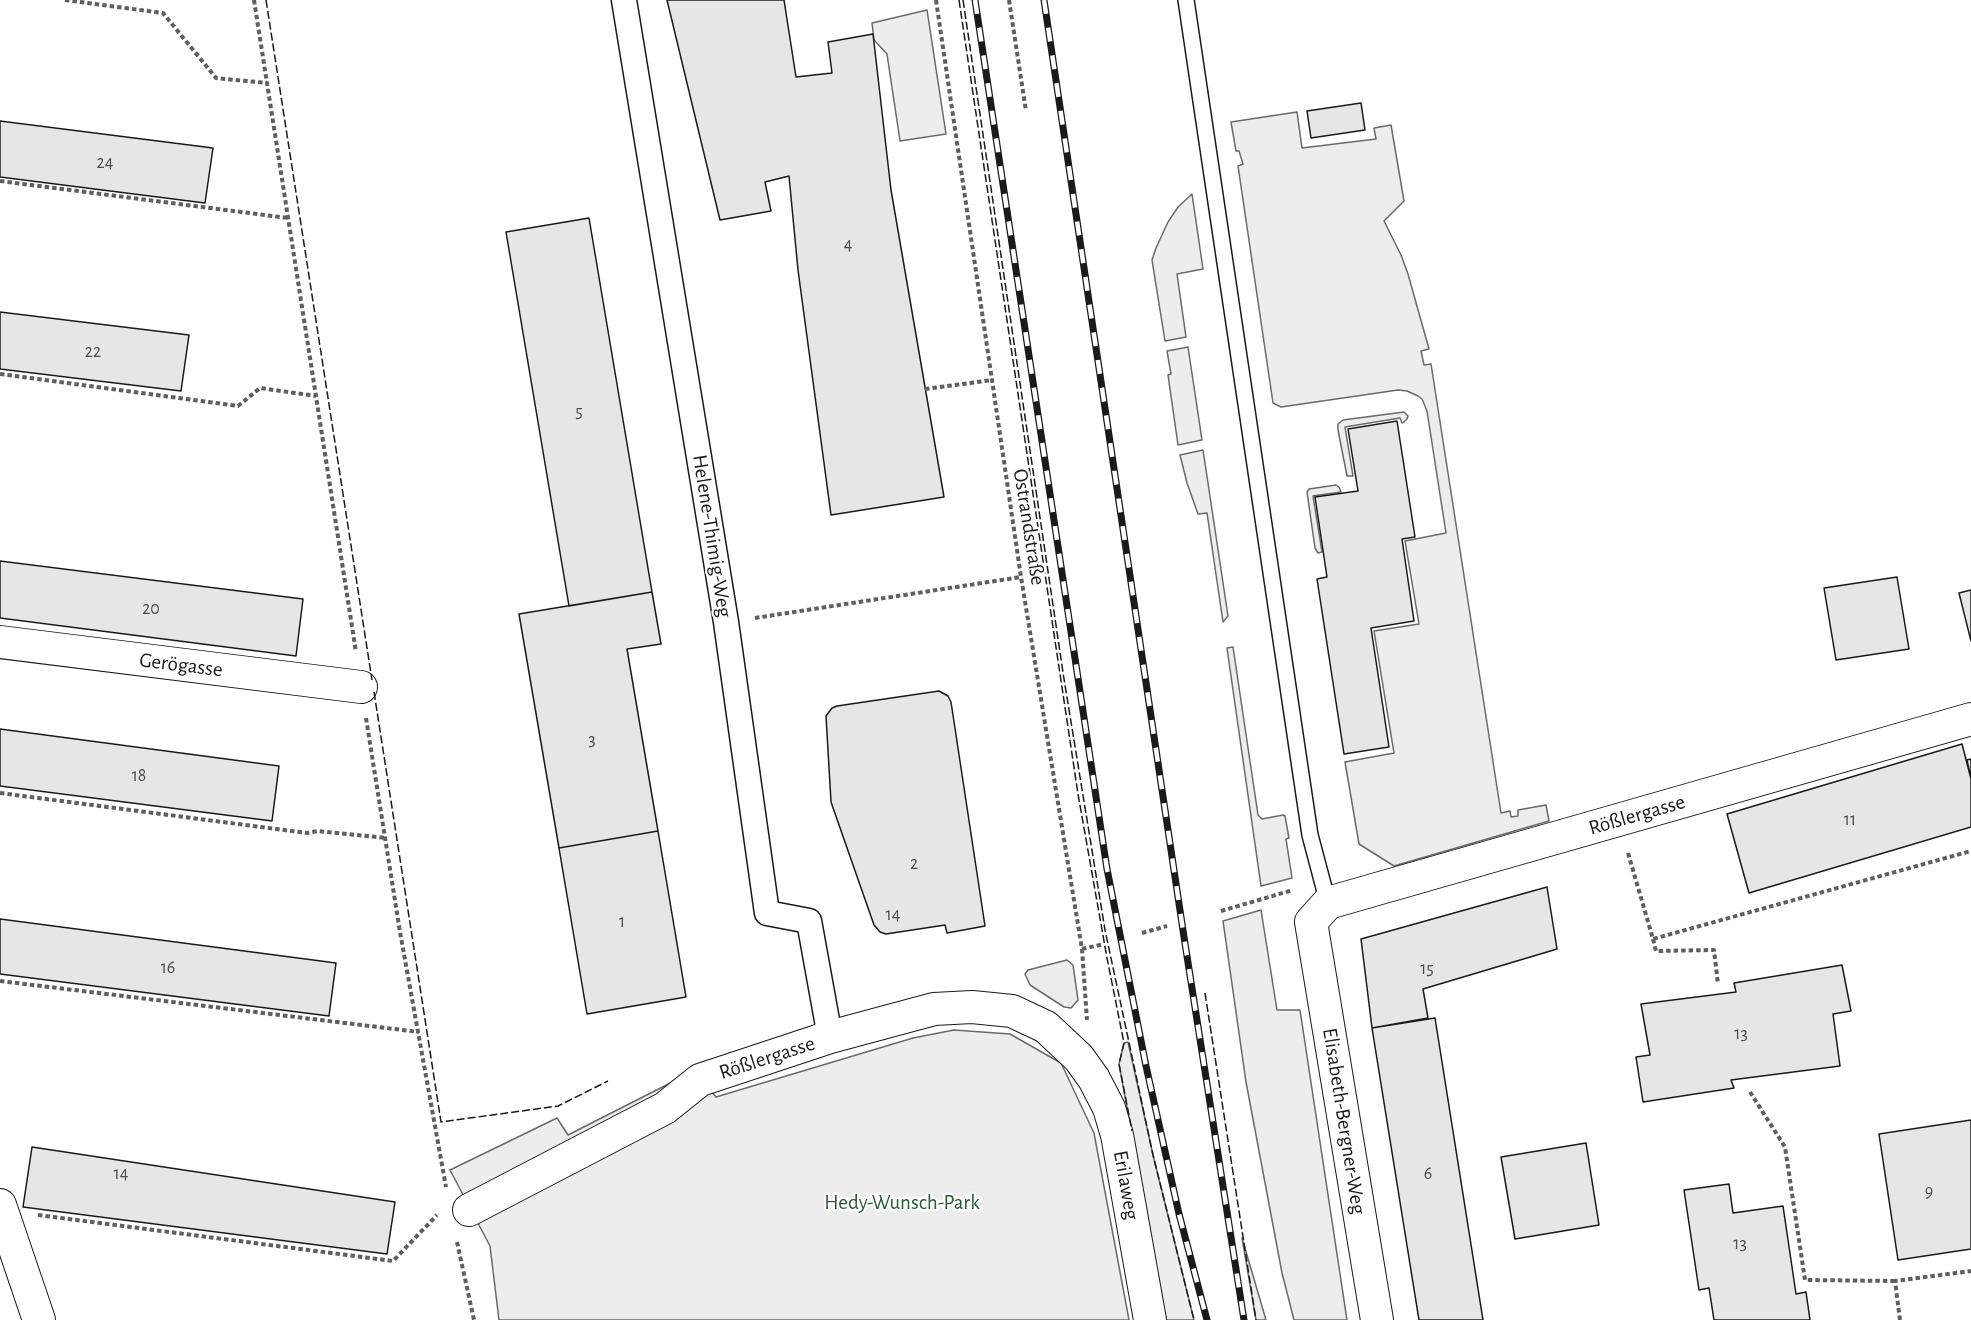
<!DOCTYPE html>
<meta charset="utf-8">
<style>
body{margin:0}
canvas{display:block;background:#fff}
</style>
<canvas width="1971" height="1320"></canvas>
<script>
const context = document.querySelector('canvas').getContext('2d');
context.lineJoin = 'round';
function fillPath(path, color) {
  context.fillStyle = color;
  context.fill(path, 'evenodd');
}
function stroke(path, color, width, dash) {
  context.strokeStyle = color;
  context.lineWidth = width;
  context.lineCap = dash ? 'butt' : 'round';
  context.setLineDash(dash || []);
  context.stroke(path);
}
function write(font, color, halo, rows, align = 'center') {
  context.font = font + ' "Alegreya Sans",sans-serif';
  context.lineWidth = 4.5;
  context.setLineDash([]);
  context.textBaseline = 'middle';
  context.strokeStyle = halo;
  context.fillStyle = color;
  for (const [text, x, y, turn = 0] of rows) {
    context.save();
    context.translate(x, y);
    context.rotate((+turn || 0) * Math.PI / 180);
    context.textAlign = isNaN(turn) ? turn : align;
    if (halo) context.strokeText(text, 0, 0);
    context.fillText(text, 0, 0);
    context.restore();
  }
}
const built = new Path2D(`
 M927,10L946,134L900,141L887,54L874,40L872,23Z
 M1297,112L1302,148L1376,139L1374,128L1391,125L1404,201L1384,221L1401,255L1408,274L1429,349L1421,351L1424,365L1431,364L1501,813L1510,811L1511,817L1518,816V810L1546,805L1549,821L1394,866L1359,844L1345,762L1394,753L1374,631L1419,624L1405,541L1446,533L1427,411L1422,399L1418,396L1407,391L1398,390L1281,407L1273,403L1238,166L1243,164L1239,151H1236L1231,122Z
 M1192,194L1203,269L1177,274L1186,337L1165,341L1152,260L1156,248L1168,222L1178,207Z
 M1188,347L1202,440L1178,445L1168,375L1171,374L1167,351Z
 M1404,412L1408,416L1407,419L1404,422L1402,423L1400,418L1345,427L1353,476H1347L1338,430V424L1343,420Z
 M1203,450L1228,616L1223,622L1207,513L1198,514L1187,483L1180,455Z
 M1336,485L1339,487L1341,492L1313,496L1322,552L1318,553L1315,548L1307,492L1309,489Z
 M1233,647L1258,815L1262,819L1283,815L1285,816L1289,838L1286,839L1292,878L1261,886L1227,648Z
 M1261,910L1277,1010H1300L1347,1320H1294L1282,1273L1246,1082L1223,921Z
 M1067,960L1073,965L1078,1000L1071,1008L1064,1007L1030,985L1025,974L1028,970Z
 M954,1030L1010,1034L1061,1063L1094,1133L1129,1320H499L490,1246L450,1170L557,1118L568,1135L694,1071L716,1097L913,1038Z
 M1128,1042L1153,1155L1194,1320H1166L1119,1064L1124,1043Z
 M1242,1238L1266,1320H1256Z`);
const building = new Path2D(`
 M667,0H784L796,77L832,73L828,42L873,34L891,190L944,497L831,515L798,270L789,176L765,182L771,211L720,220Z
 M1361,103L1365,130L1311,138L1307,111Z
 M0,121L213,148L205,203L0,177Z
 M589,218L652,592L569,606L506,232Z
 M0,312L189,335L181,391L0,369Z
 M1397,421L1415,537L1402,539L1414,621L1371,628L1389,747L1344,754L1317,579L1327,577L1315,497L1358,491L1348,429Z
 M0,561L303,599L296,656L0,618Z
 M1897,577L1909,649L1836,660L1824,588Z
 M1971,590V641L1959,593Z
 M652,592L661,644L627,649L658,831L559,848L519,614Z
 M939,691L948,696L951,702L985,926L947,933L945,925L886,934L880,932L874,925L831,802L826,716L832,708L837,706Z
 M0,729L279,766L272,821L0,786Z
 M1962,744L1971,779V827L1749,893L1727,814Z
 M1971,759V779L1967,760Z
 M658,831L686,997L587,1014L559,848Z
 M1547,887L1557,949L1423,989L1428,1018L1372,1028L1361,939Z
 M0,919L336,963L329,1016L0,974Z
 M1842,965L1851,1011L1833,1014L1840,1066L1731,1080L1734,1088L1643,1102L1636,1057L1650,1055L1641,1004L1736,992L1734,983Z
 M1435,1018L1483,1320H1419L1372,1028Z
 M1971,1120V1249L1898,1260L1879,1134Z
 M1586,1143L1599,1225L1515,1239L1501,1157Z
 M32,1147L395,1202L387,1254L23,1207Z
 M1729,1184L1733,1213L1783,1206L1796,1294L1806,1292L1810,1320H1714L1709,1288L1699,1290L1684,1190Z`);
const path = new Path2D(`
 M65,0L163,13L216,78L267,83
 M254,0L356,652
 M936,0L1021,577L1082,949L1087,1020
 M1009,0L1026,111
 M0,181L288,218
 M0,374L238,406L260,388L316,396
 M925,389L992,380
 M755,618L1021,577
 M366,718L400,932L446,1187
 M0,793L307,833L318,831L386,838
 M1628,853L1653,939L1971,851
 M1221,911L1293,890
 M1142,933L1167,926
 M1653,939L1656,951L1714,950L1718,984
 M1082,949L1104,944
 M0,981L419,1032
 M1750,1092L1785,1147L1805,1280L1895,1281
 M38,1215L393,1261L437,1215
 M457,1242L474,1320
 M1900,1320L1895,1281L1971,1271`);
const service = new Path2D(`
 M1186,0L1310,835L1328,903`);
const pedestrian = new Path2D(`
 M624,0L726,622L767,913L809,921L830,1037`);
const minor = new Path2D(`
 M0,642L361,687
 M0,1205L39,1320
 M469,1210L665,1108L700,1080L830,1037L934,1009L972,1007L1012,1011L1046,1027L1079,1058L1094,1079L1109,1108L1117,1135L1150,1320
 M1377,1320L1311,922L1328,903L1971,719`);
const rail = new Path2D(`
 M975,0L1107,869L1146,1066L1179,1214L1207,1320
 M1044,0L1184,937L1244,1320`);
const fence = new Path2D(`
 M266,0L372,680
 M959,0L1078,794L1107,958L1124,1043L1119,1064L1132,1131
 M963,0L1064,679L1105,930L1153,1155L1194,1320
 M374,692L441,1122L558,1106L608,1081
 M1205,993L1256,1320`);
const numberNames = [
 ["24",105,163],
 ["4",848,245],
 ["22",93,352],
 ["5",579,412],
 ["20",151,609],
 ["3",592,740],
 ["18",139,776],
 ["11",1850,820],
 ["2",914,864],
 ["14",893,915],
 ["1",622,922],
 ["16",168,968],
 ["15",1427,969],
 ["13",1741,1034],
 ["14",121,1174],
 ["6",1428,1174],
 ["9",1929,1192],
 ["13",1740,1244]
];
const streetNames = [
 ["Ostrandstraße",1029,527,81],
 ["Helene-Thimig-Weg",712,536,81],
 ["Gerögasse",181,665,7],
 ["Rößlergasse",1637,815,-16],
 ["Rößlergasse",767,1058,-18],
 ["Elisabeth-Bergner-Weg",1344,1121,81],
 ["Erilaweg",1126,1185,80]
];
const parkNames = [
 ["Hedy-Wunsch-Park",902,1203]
];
fillPath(built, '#ededed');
stroke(built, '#6a6a6a', 1.5);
fillPath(building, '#e6e6e6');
stroke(building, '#1a1a1a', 1.5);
stroke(service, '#1a1a1a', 18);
stroke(pedestrian, '#1a1a1a', 27);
stroke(minor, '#1a1a1a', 34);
stroke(path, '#5f5f5f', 4, [4.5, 3]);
stroke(service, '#fff', 15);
stroke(pedestrian, '#fff', 24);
stroke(minor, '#fff', 32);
stroke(rail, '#1a1a1a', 7);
stroke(rail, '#fff', 4.5, [14]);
stroke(fence, '#1a1a1a', 1.5, [8, 3]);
write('18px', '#4d4d4d', null, numberNames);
write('21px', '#1a1a1a', '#fff', streetNames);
write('21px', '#2b5a34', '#fff', parkNames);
</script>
